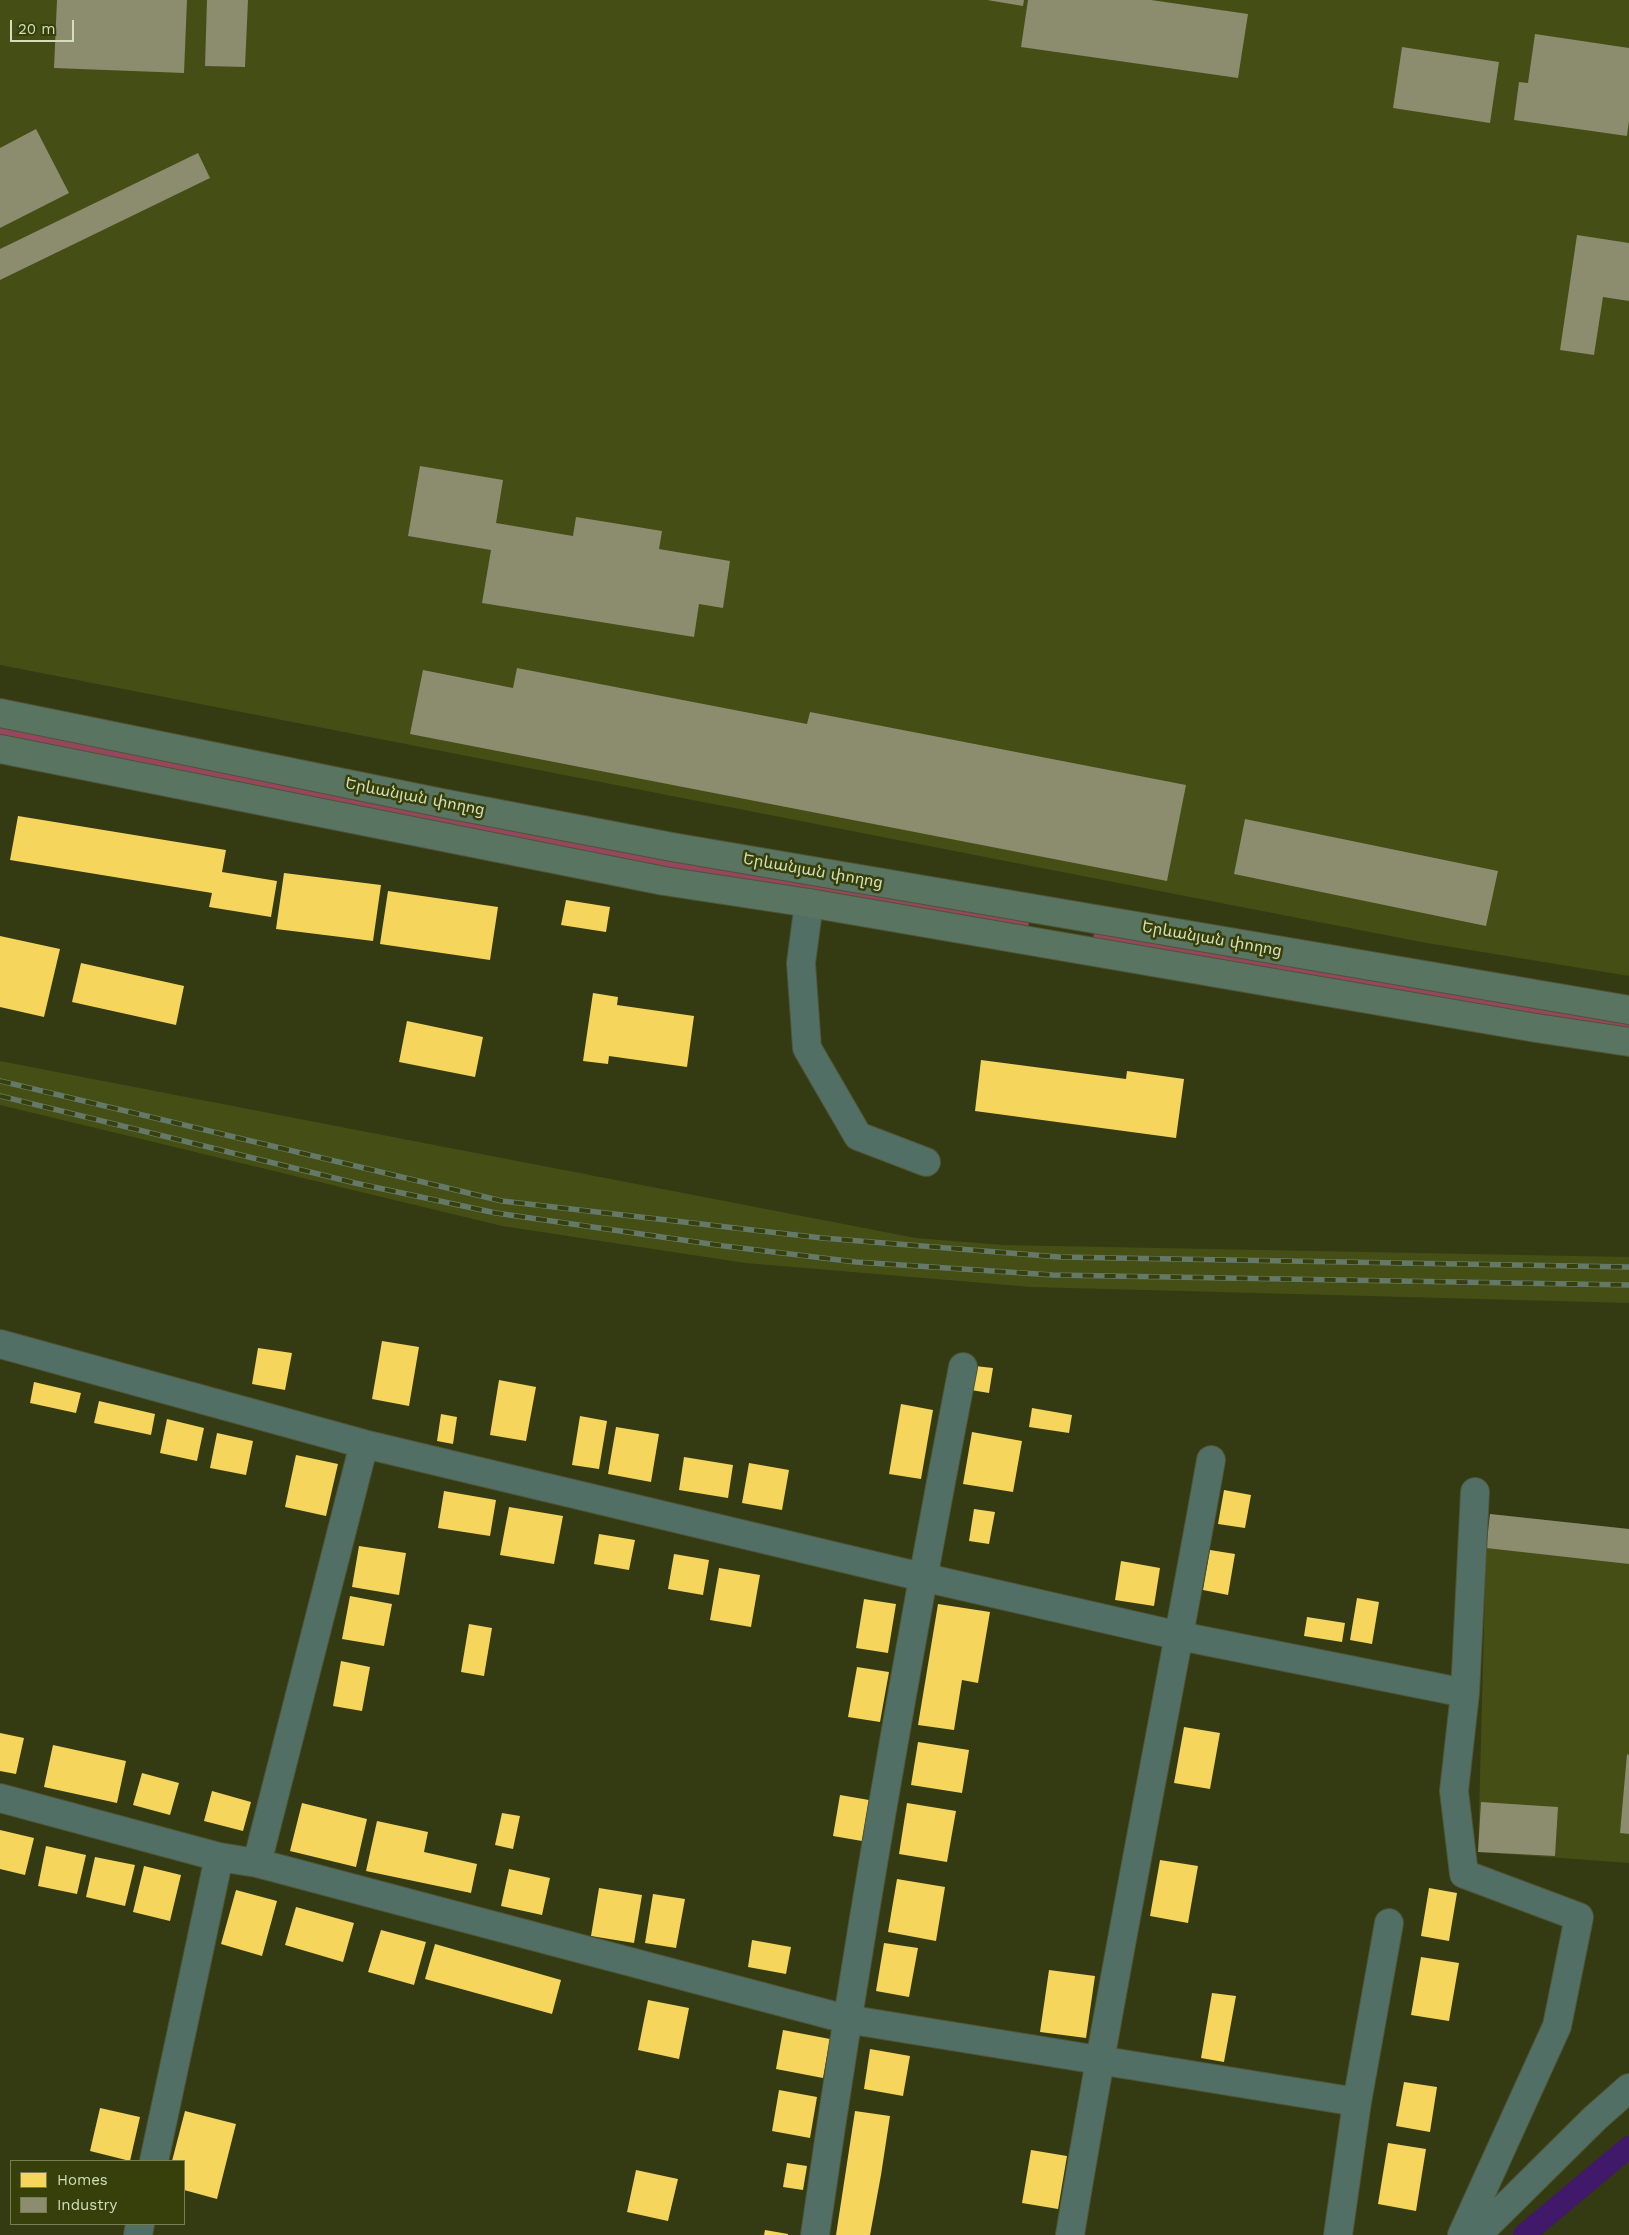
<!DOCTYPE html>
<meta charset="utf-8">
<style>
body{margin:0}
#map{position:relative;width:1629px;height:2235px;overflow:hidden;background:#343a12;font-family:"Work Sans",sans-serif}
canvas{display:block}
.legend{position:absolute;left:10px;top:2160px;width:175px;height:65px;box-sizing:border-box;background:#37400b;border:1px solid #767f51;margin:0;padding:6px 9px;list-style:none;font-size:15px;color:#d5debb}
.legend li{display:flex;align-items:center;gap:10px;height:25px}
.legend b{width:25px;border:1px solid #767f51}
.scale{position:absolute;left:10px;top:20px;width:64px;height:22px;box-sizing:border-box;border:2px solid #d5debb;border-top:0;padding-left:6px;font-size:15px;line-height:18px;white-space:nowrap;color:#d5debb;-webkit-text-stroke:4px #37400b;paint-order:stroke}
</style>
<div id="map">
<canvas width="1629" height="2235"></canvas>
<ul class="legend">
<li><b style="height:14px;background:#f6d55c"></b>Homes</li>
<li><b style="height:14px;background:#8c8c6e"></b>Industry</li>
</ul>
<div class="scale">20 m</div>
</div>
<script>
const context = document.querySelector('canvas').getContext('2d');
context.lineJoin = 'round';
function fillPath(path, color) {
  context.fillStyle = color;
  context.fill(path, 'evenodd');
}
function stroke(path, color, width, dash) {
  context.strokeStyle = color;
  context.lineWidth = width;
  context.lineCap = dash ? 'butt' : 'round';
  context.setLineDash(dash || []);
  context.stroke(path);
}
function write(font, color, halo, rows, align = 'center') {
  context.font = font + ' "Work Sans","Noto Sans Armenian",sans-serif';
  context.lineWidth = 5;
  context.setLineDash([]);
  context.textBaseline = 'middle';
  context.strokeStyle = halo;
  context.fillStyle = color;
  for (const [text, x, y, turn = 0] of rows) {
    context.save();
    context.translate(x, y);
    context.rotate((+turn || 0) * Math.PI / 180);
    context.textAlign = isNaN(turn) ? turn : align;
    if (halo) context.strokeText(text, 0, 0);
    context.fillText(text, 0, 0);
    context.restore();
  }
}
const built = new Path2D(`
 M0,0H1629V976L1421,942L0,665Z
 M0,1061L916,1238L1003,1245L1629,1257V1303L1031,1287L745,1263L502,1226L0,1105Z
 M1490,1514L1629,1529V1863L1478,1852L1486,1548Z`);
const green = new Path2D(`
 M0,724L1029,921L1028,932L623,864L0,738Z
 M1094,930L1629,1020V1034L1093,944Z`);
const homes = new Path2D(`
 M18,816L226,850L222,872L277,881L271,917L209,907L212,893L10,860Z
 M284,873L381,885L373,941L276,929Z
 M388,891L498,907L490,960L380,944Z
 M566,900L610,907L606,932L561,925Z
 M0,936L60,949L44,1017L0,1007Z
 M81,963L184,986L176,1025L72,1002Z
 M593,993L618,997L617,1005L694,1016L687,1067L609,1056L608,1064L583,1061Z
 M407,1021L483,1037L475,1077L399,1062Z
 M981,1060L1126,1079L1127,1071L1184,1079L1176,1138L975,1111Z
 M382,1341L419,1347L409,1406L372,1399Z
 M258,1348L292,1353L285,1390L252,1384Z
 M975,1366L993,1368L989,1393L971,1390Z
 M499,1380L536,1387L526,1441L490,1435Z
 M34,1382L81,1393L76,1413L30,1403Z
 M99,1401L155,1414L151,1435L94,1423Z
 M901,1404L933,1410L921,1479L889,1474Z
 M1032,1408L1072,1415L1069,1433L1029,1427Z
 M441,1414L457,1417L453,1444L437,1441Z
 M580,1416L607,1421L599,1469L572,1465Z
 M167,1419L204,1428L197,1461L160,1453Z
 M616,1427L659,1434L651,1482L608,1474Z
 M972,1432L1022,1441L1013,1492L963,1484Z
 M217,1433L253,1441L246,1475L210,1468Z
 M296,1455L338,1464L326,1516L285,1507Z
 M684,1457L733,1465L728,1498L679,1490Z
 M749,1463L789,1470L782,1510L742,1503Z
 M1224,1490L1251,1495L1245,1528L1218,1524Z
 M444,1491L496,1500L490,1536L438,1528Z
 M509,1507L563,1516L554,1564L500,1555Z
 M974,1509L995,1512L989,1544L969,1541Z
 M599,1534L635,1540L629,1570L594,1564Z
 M359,1546L406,1553L399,1595L352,1587Z
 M1210,1550L1235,1554L1228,1595L1203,1590Z
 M674,1554L709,1560L703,1595L668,1589Z
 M1121,1561L1160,1568L1154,1606L1115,1600Z
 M719,1568L760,1575L751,1627L710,1620Z
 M350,1596L392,1604L384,1646L342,1639Z
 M1357,1598L1379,1602L1372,1644L1350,1640Z
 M864,1599L896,1604L888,1653L856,1648Z
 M938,1604L990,1612L978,1683L962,1680L954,1730L918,1725Z
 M1307,1617L1345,1623L1342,1642L1304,1636Z
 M469,1624L492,1628L484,1676L461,1672Z
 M341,1661L370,1667L362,1711L333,1706Z
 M857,1667L889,1672L880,1722L848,1717Z
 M1184,1727L1220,1733L1210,1789L1174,1783Z
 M0,1733L24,1738L16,1774L0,1771Z
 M918,1742L969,1750L962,1793L911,1785Z
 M53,1745L126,1761L117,1803L44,1787Z
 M142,1773L179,1783L170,1815L133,1805Z
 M212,1791L251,1802L243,1831L204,1821Z
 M840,1795L869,1800L862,1841L833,1836Z
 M302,1803L367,1819L356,1867L290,1851Z
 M907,1803L956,1811L947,1862L899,1854Z
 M502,1813L520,1816L513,1849L495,1845Z
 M377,1821L428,1832L424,1852L477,1864L471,1893L366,1871Z
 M0,1830L34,1838L25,1875L0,1869Z
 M46,1846L86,1855L77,1894L38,1886Z
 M95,1857L135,1865L125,1906L86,1897Z
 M1160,1860L1198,1866L1188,1923L1150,1916Z
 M144,1866L181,1875L170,1921L133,1912Z
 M509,1869L550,1878L542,1915L501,1906Z
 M897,1879L945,1887L936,1941L888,1932Z
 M599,1888L642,1895L634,1943L591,1936Z
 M1429,1888L1457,1893L1449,1941L1421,1936Z
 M236,1890L277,1901L262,1956L221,1944Z
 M653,1894L685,1899L676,1948L645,1943Z
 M296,1907L354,1923L343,1962L285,1945Z
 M381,1930L426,1942L414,1985L368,1972Z
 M752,1940L791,1947L786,1974L748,1967Z
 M884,1943L918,1948L909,1997L876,1991Z
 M435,1944L561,1980L552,2014L425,1979Z
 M1421,1957L1459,1963L1449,2021L1411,2015Z
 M1049,1970L1095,1976L1086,2038L1040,2032Z
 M1212,1993L1236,1996L1224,2062L1201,2058Z
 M648,2000L689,2008L679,2059L638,2050Z
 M783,2030L830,2039L823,2078L776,2069Z
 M870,2049L910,2056L903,2096L864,2089Z
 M1404,2082L1437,2087L1430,2132L1396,2126Z
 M779,2090L817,2097L810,2138L772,2131Z
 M100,2108L140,2117L130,2161L90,2151Z
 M185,2111L236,2124L217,2199L184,2190V2161H172Z
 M855,2111L890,2116L881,2175L870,2235H836Z
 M1388,2143L1426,2149L1416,2211L1378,2204Z
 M1031,2150L1067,2156L1058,2209L1022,2203Z
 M787,2163L807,2166L803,2190L783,2187Z
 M636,2170L678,2179L668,2221L627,2212Z
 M765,2230L788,2234V2235H764Z`);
const industry = new Path2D(`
 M57,0H187L184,73L54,68Z
 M207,0H248L245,67L205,66Z
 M987,0H1024L1023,6Z
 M1028,0H1151L1248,14L1238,78L1021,47Z
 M1535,34L1629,48V121L1627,136L1514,120L1519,82L1528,83Z
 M1402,47L1499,62L1490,123L1393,108Z
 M36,129L69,193L0,228V148Z
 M198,153L210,178L0,280V249Z
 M1577,235L1629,243V301L1603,297L1594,355L1560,350Z
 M420,466L503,480L496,523L573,536L576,517L662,531L659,549L730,561L723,608L699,604L694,637L482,603L491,550L408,536Z
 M517,668L807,724L810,712L1186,785L1167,881L410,734L423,670L513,688Z
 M1245,819L1498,871L1486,926L1234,874Z
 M1490,1514L1629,1529V1564L1486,1548Z
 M1627,1754L1629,1755V1834L1620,1833Z
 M1481,1802L1558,1807L1555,1856L1478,1852Z`);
const canal = new Path2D(`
 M1524,2235L1629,2147`);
const minor = new Path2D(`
 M809,903L801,963L807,1048L858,1136L926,1162
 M0,1344L364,1444L922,1577L1180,1636L1465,1693
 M0,1798L219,1857L257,1863L846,2019L1357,2102
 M257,1863L364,1444
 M154,2161L219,1857
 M138,2235L140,2224
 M815,2235C857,1944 907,1655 963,1367
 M1070,2235C1112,1976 1165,1719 1211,1460
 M1338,2235L1357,2102L1389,1923
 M1462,2235L1557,2026L1579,1917L1464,1874L1454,1791L1465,1693L1475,1492
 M1477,2235L1595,2118L1629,2088`);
const highway = new Path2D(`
 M0,713L437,802L672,847L1629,1010
 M0,749L664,881L809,903L1536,1028L1629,1042`);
const rail = new Path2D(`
 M0,1081L502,1201L822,1238L1059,1257L1629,1267
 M0,1096L355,1183L496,1213L724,1246L856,1262L1053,1275L1629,1285`);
const streetNames = [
 ["Երևանյան փողոց",415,797,11],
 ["Երևանյան փողոց",813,871,10],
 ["Երևանյան փողոց",1212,939,10]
];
fillPath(built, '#444e15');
fillPath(green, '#96465f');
fillPath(homes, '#f6d55c');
fillPath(industry, '#8c8c6e');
stroke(canal, '#40196a', 22);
stroke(minor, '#4f5434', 30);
stroke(highway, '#4f5434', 30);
stroke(minor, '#516f64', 28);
stroke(highway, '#597460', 28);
stroke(rail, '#657969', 5.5);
stroke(rail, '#37400b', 4, [11]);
write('16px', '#d5debb', '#37400b', streetNames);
</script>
